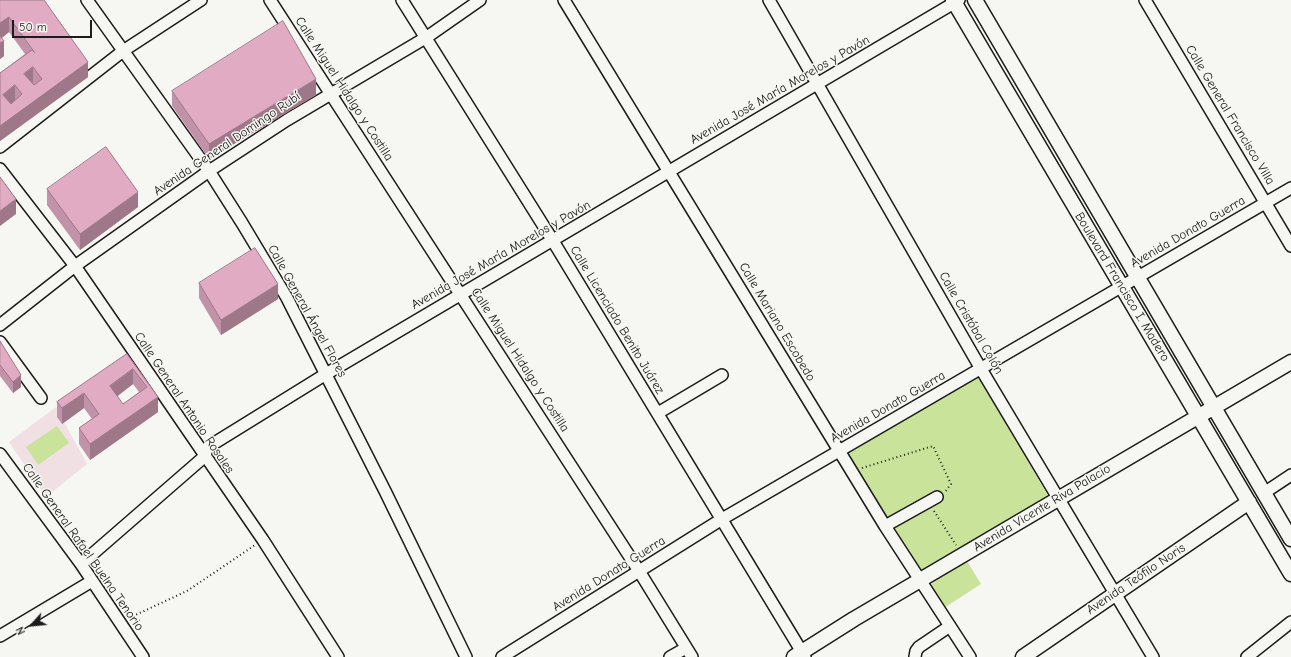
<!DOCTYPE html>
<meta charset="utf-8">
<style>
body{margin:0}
#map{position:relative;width:1291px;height:657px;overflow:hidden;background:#f6f6f2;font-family:"Comic Neue",sans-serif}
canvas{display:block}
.north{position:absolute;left:12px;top:605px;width:40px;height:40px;-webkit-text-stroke:3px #f6f6f2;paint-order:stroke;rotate:243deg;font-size:11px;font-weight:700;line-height:16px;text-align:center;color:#1c1c1c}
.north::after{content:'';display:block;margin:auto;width:14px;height:18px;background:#1c1c1c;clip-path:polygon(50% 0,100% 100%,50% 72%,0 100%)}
.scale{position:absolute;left:12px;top:20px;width:80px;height:18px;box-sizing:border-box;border:2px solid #1c1c1c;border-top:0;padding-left:5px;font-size:12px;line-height:14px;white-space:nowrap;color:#1c1c1c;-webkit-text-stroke:3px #f6f6f2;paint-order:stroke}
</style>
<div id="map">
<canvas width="1291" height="657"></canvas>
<div class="north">N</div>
<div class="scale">50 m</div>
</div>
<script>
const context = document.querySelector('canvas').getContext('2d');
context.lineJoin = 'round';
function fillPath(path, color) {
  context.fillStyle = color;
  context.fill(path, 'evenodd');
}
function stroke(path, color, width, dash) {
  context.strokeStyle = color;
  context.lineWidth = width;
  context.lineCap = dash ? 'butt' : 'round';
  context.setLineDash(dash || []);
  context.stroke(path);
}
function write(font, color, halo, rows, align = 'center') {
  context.font = font + ' "Comic Neue",sans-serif';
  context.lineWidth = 3;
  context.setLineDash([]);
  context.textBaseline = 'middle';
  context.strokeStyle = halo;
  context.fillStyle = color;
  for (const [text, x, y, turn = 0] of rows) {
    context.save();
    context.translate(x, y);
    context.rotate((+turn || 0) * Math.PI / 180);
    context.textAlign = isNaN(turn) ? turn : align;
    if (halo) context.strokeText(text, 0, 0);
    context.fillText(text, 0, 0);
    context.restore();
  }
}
const built = new Path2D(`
 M56,407L87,464L46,497L9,442Z`);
const green = new Path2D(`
 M979,377L1048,496L923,576L847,453Z
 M57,426L69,443L38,465L26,447Z
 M965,558L981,584L944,608L929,586Z`);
const path = new Path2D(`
 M862,468L933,446L951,484L945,492
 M934,511L956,545
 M129,618L187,591L255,545`);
const minor = new Path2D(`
 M87,0L209,171L242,223L287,298L385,491L466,657
 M270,0L639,571L692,657
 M402,0L553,241L805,657
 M564,0L885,526L970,657
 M769,0L981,369L1153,657
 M1145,0L1291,246
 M0,147L123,51L201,0
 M0,169L75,266L263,540L338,657
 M0,325L75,266L209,171L287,120L427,37L480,0
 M0,342L41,398
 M658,413L722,375
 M0,454L81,564L143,657
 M1264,493L1291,475
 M885,526L937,497
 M81,564L204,457L208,447L326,374L959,0
 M0,636L92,581
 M502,657L722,519L1291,188
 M670,657L686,648
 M915,657L916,651L919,647L950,626
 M1247,657L1291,622`);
const major = new Path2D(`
 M953,0L1291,574
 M975,0L1291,539
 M794,657L854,619L1291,362
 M1023,657L1249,502`);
const wall = new Path2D(`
 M0,0L88,77L0,141V73L25,54L9,32L2,38L4,56L0,59Z
 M172,91L316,95L209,159L172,106Z
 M47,189L138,207L80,250L47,205Z
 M199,283L278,299L221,335L199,298Z
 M0,341L21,387L13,393L0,376Z
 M127,354L158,397V412L90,460L79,444V428L92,419L84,408L62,424L57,417V402ZM133,384L139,392L123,404L117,396Z`);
const shadedWall = new Path2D(`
 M9,17V32L0,39V23Z
 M4,41V56L0,59V43Z
 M88,62V77L0,141V126Z
 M33,67V82L24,89V74Z
 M316,79V95L209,159V144Z
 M15,85V101L3,110V95Z
 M138,192V207L80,250V234Z
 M16,199V214L0,226V211Z
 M278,284V299L221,335V320Z
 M133,369V384L110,402V386Z
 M21,375V387L13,393V382Z
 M84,393V408L62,424V408Z
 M158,397V412L90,460V444Z`);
const building = new Path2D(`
 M0,0H44L88,62L0,126V73L32,50L35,53L9,17L0,23ZM33,67L42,79L34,85L24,74ZM15,85L22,94L11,104L3,95Z
 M283,21L316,79L209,144L172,91Z
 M0,36L4,41L0,43Z
 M106,147L138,192L80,234L47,189Z
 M0,177L16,199L0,211Z
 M255,248L278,284L221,320L199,283Z
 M0,341L21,375L13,382L0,365Z
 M127,354L158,397L90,444L79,428L99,414L84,393L62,408L57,402ZM133,369L147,387L123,404L110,386Z`);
const streetNames = [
 ["Calle Miguel Hidalgo y Costilla",344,89,57],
 ["Avenida José María Morelos y Pavón",780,90,-30],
 ["Calle General Francisco Villa",1230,115,59],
 ["Avenida General Domingo Rubí",227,144,-34],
 ["Avenida Donato Guerra",1188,232,-30],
 ["Avenida José María Morelos y Pavón",501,255,-30],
 ["Boulevard Francisco I. Madero",1122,287,59],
 ["Calle General Ángel Flores",307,311,61],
 ["Calle Licenciado Benito Juárez",617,320,59],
 ["Calle Mariano Escobedo",777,322,59],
 ["Calle Cristóbal Colón",971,323,60],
 ["Calle Miguel Hidalgo y Costilla",520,360,57],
 ["Calle General Antonio Rosales",184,403,56],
 ["Avenida Donato Guerra",888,407,-30],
 ["Avenida Vicente Riva Palacio",1042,508,-31],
 ["Calle General Rafael Buelna Tenorio",83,547,55],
 ["Avenida Donato Guerra",609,574,-32],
 ["Avenida Teófilo Noris",1136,579,-34]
];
fillPath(built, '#f0e0e4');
fillPath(green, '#c9e39a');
stroke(minor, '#1c1c1c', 14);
stroke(major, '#1c1c1c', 17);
stroke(path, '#1c1c1c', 2, [1, 3]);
stroke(minor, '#f6f6f2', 11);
stroke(major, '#f6f6f2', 14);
fillPath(wall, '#c293a8');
fillPath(shadedWall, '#9e7888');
fillPath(building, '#e1abc3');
stroke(building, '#9e7888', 1);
write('13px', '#1c1c1c', '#f6f6f2', streetNames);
</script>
